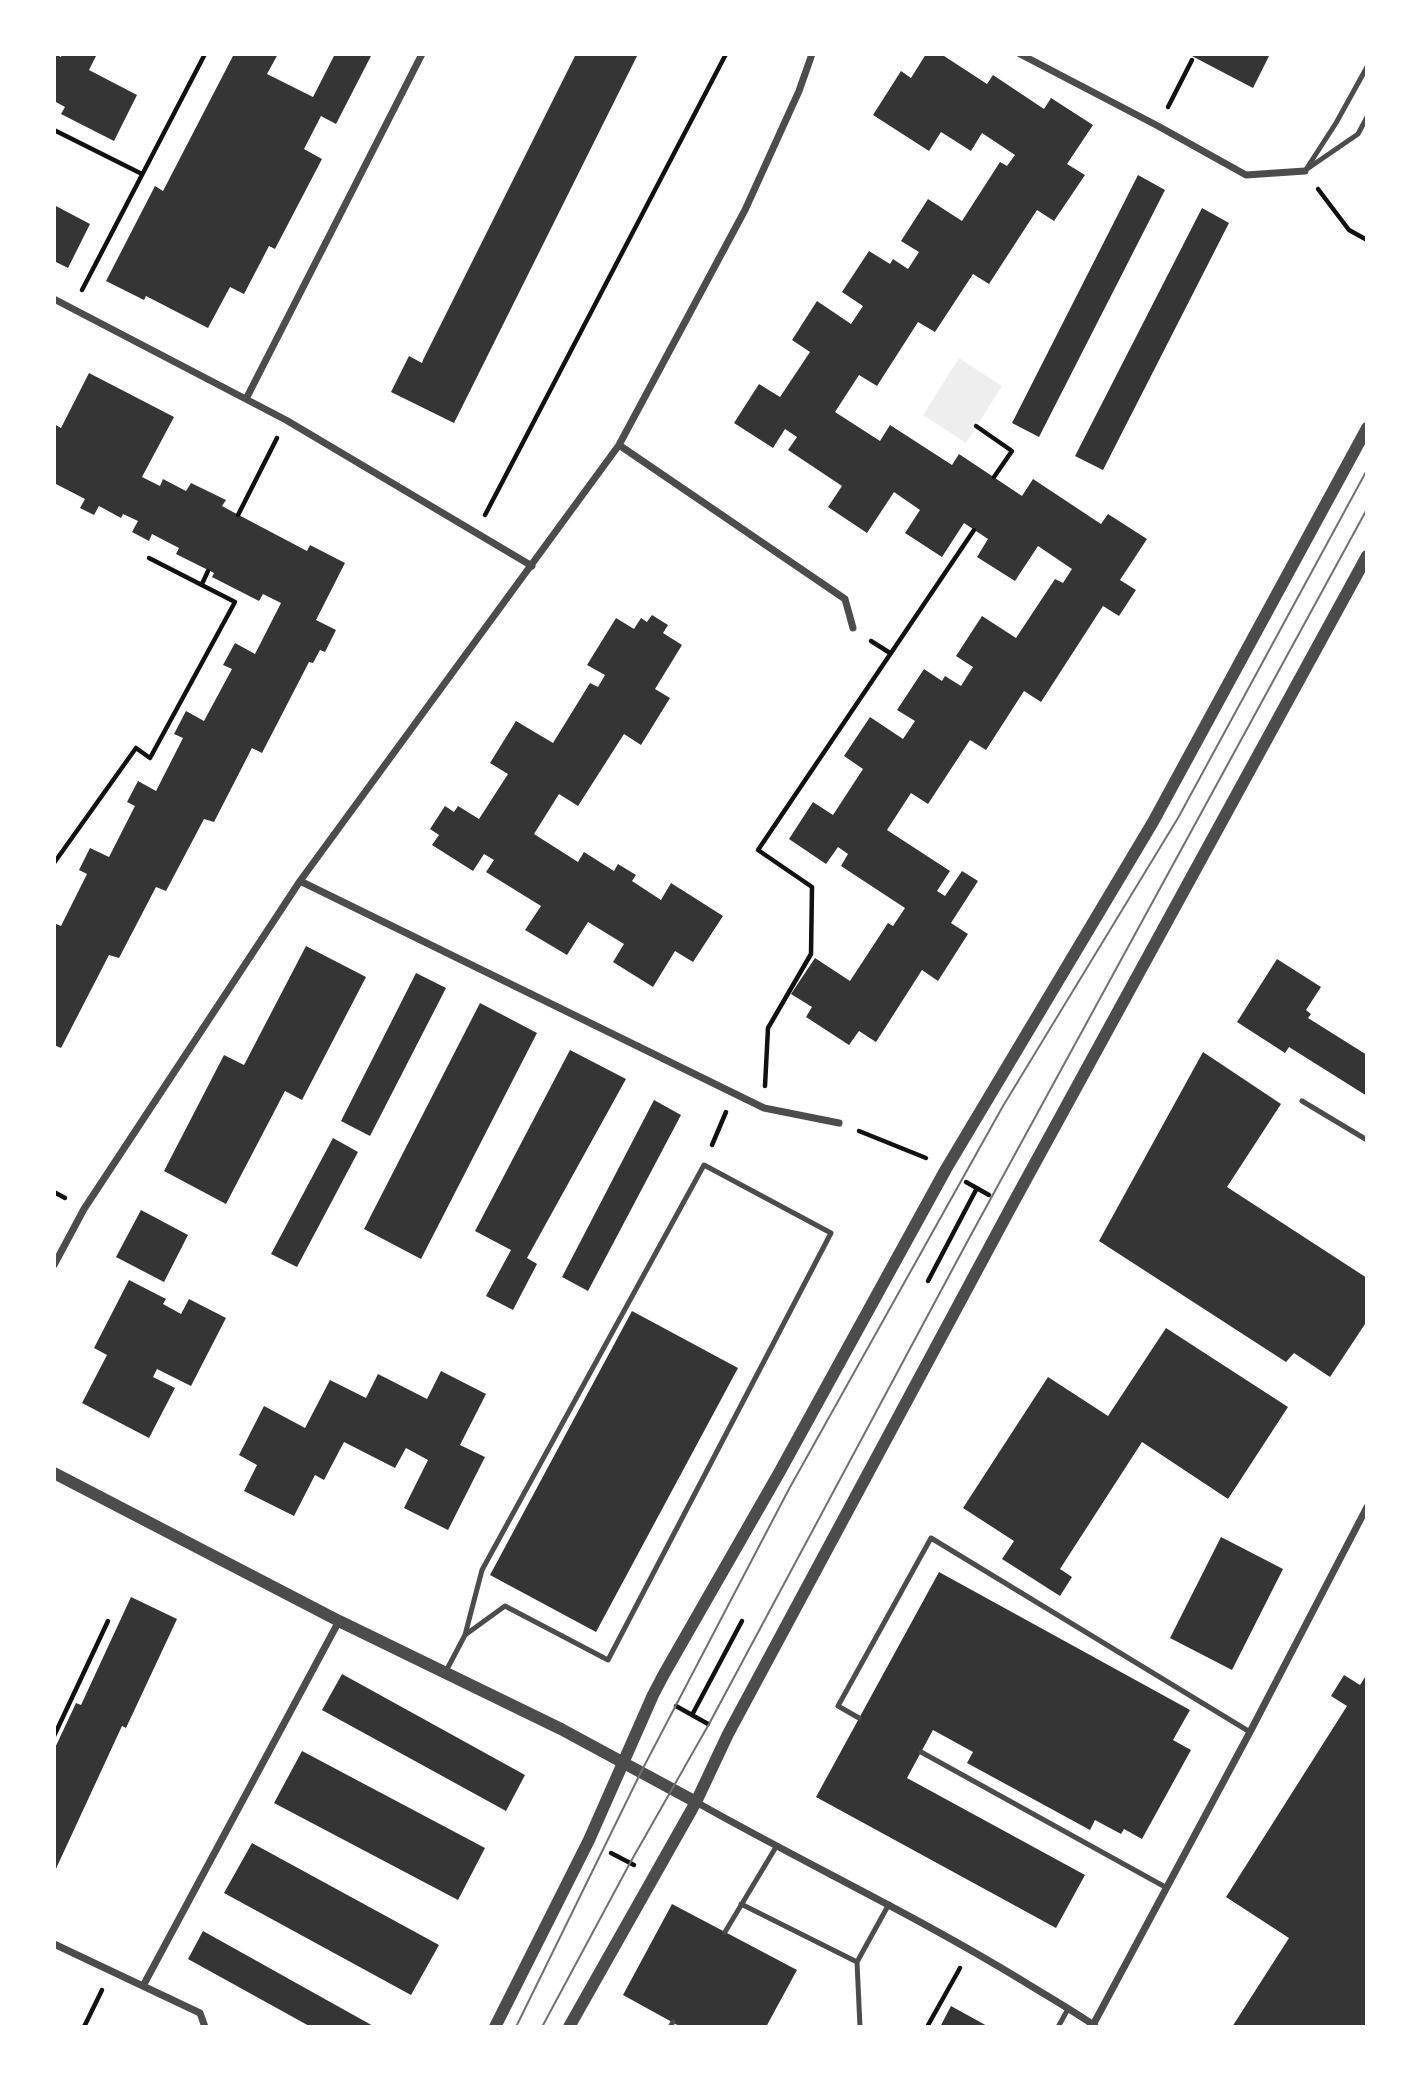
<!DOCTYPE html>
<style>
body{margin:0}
#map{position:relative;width:1421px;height:2081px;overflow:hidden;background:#fff;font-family:Ubuntu,sans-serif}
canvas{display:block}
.frame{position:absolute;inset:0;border:56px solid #fff;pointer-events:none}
</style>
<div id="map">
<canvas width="1421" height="2081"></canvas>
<div class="frame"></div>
</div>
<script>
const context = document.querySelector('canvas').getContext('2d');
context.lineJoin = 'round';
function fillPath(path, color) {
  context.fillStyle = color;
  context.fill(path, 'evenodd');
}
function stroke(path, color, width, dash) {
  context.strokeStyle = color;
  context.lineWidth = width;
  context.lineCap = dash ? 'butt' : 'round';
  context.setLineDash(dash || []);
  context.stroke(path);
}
const green = new Path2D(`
 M959,358L1002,386L966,443L923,415Z`);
const building = new Path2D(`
 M54,54L61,57L62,54H97L89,70L137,95L114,141L61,114L65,107L54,101Z
 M234,54H278L267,74L313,97L335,54H372L336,124L321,116L304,149L322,159L275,249L269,246L244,294L230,287L208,328L146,296L144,300L106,281L155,186L163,191Z
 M576,54H638L454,423L391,392L409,356L422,363L423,360Z
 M926,54H941L987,84L993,75L1044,109L1051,98L1093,125L1067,164L1085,175L1054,221L1037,210L989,284L973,274L935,332L918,322L877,386L859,375L835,412L880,441L890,425L952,465L959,454L1022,496L1033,479L1101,524L1108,514L1147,539L1120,580L1136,590L1119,616L1103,606L1041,702L1024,691L986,750L970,740L928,804L911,793L887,830L950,871L937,891L945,896L962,871L978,881L951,923L968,934L938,981L922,970L876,1042L859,1031L849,1045L806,1017L812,1007L791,994L815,958L850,981L888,923L893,926L905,908L841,866L848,854L838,847L826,864L789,839L813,802L833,815L863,769L844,756L870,717L903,739L915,721L897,710L924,669L942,681L945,676L961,686L973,667L956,656L982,616L1016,638L1055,579L1063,583L1072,569L1038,546L1015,581L977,557L988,539L964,523L942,557L905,533L920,510L894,492L867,533L828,507L842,486L788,450L797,437L785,429L773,448L734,423L759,384L780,397L810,352L792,340L817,301L851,324L863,306L842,292L869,251L890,264L893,259L908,269L919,252L901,241L928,199L962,221L1000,162L1007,166L1015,155L982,133L971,151L941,132L929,151L873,115L901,71L911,78Z
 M1188,54H1270L1253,88Z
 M1138,175L1165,190L1039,437L1012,423Z
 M54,205L90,224L68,268L54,261Z
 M1202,208L1229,223L1103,470L1075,456Z
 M89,373L174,417L142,477L160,486L163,479L186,491L191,483L226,500L222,506L233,512L307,551L310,545L345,563L316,620L336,630L325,652L320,650L313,663L309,662L262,753L252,748L214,822L204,819L166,891L156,887L119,958L109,955L61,1048L54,1045V923L61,926L87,874L79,870L90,848L109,857L135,806L127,802L138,781L156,791L183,738L174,734L186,711L204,721L232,669L223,665L235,643L255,654L281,603L263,594L259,601L212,577L214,573L176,554L179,548L152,534L149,541L132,532L138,521L123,514L121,518L99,506L94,515L80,508L85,499L54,483V424L61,428Z
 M652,615L668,625L663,633L682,645L655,689L670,698L641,745L624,734L578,806L559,794L534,834L578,862L584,852L614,871L618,864L636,875L632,881L661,900L671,883L723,916L693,962L675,951L653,987L613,962L624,944L588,922L567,955L525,930L541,906L486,872L494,860L484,854L473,871L432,845L439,835L430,829L445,806L454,812L458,806L479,819L508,774L490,763L516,721L553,743L590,683L598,687L605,675L587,665L616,618L634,629L641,618L647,622Z
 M306,946L366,977L302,1100L285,1091L226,1204L164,1171L224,1055L244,1065Z
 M1277,959L1321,987L1306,1010L1311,1014L1308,1018L1367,1055V1096L1289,1047L1285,1053L1237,1022Z
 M416,973L446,988L370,1136L341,1121Z
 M480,1003L537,1033L421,1259L364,1229Z
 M570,1050L626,1079L527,1258L537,1264L513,1310L486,1296L511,1250L475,1231Z
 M1203,1052L1281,1104L1227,1187L1367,1278V1321L1330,1377L1294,1353L1286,1362L1099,1241Z
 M654,1100L681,1115L588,1291L562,1277Z
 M333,1138L358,1152L297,1267L271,1254Z
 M141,1210L188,1235L164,1282L116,1257Z
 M129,1280L166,1299L163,1304L181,1314L189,1299L226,1318L191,1386L157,1369L153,1377L175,1388L149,1438L82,1403L107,1355L94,1348Z
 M632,1311L738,1368L596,1632L490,1575Z
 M1166,1328L1288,1407L1228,1499L1142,1442L1060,1569L1072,1577L1060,1596L1002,1559L1014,1541L963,1508L1048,1377L1108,1416Z
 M441,1371L486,1394L460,1445L485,1457L448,1530L404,1508L428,1460L406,1448L395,1468L344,1442L324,1480L315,1475L294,1516L244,1491L257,1465L239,1455L264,1406L305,1428L330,1380L366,1398L378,1374L427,1399Z
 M1221,1537L1283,1569L1232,1670L1170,1638Z
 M939,1572L1190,1710L1173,1740L1191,1750L1142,1839L1124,1829L1121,1834L1095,1820L1090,1830L967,1763L973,1752L933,1730L907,1778L1085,1875L1056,1928L816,1797Z
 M131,1597L177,1619L126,1728L122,1726L54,1873V1750L76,1703L81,1705Z
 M342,1674L525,1775L506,1811L322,1710Z
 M1367,1674V2027H1232L1289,1938L1226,1897L1347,1706L1331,1696L1344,1675L1360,1685Z
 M302,1751L485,1848L458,1900L274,1803Z
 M252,1843L439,1945L411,1995L224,1893Z
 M672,1904L797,1970L766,2027H681L623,1995Z
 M203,1931L375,2027H311L188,1959Z
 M951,2006L989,2027H940Z`);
const path = new Path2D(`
 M1168,107L1192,60
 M54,130L142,174
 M1318,189L1349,230L1367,240
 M82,290L205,54
 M976,426L1012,451L994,477
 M238,515L277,438
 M485,515L726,54
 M202,584L208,571
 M871,641L890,653
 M54,863L136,748L150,758L235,602L149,558
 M765,1086L768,1028L811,954L812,887L758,850L974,530
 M859,1131L926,1158
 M712,1145L726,1112
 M966,1182L989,1195
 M54,1192L65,1198
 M928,1281L977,1188
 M676,1706L708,1724
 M692,1715L742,1621
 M54,1736L108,1621
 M611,1853L634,1865
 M84,2027L102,1990
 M927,2027L960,1968`);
const service = new Path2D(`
 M1307,169L1358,134L1367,117
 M1305,171L1336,123L1367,67
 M1302,1101L1367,1140
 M445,1673L465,1635L505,1606L608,1660L831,1233L704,1165L482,1570L465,1635
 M859,1718L838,1706L931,1538L1250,1732
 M921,1752L1167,1888
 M741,1904L857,1962
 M725,1932L776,1847
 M670,2027L673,2022
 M860,2027L857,1962L889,1904
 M1058,2027L1068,2009`);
const minor = new Path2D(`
 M1020,54L1158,126L1246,175L1305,171
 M54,299L286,420L532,566
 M246,399L422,54
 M619,445L845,599L853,628
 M300,881L764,1108L839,1123
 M54,1265L84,1209L300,881L619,445L745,210L799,91L812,54
 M696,1802C804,1863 917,1916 1023,1981C1047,1996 1072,2010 1095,2026
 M54,1944L200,2013L205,2027
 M143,1986L339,1621
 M1093,2025L1250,1732L1367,1507`);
const tertiary = new Path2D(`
 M54,1473L339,1621L561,1729L696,1802
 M495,2027L589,1840L653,1695L664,1674L779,1473L946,1169L1153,822L1367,428
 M569,2027L696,1802L728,1734L1011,1207L1367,556`);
const tram = new Path2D(`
 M516,2027L641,1772L789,1489L1003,1106L1178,818L1367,470
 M542,2027L630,1863L709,1724L966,1244L1367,509`);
fillPath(green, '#eee');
fillPath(building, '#353535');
stroke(path, '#111', 4.5);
stroke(service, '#4c4c4c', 5);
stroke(minor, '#4c4c4c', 7);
stroke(tertiary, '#4c4c4c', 12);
stroke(tram, '#707070', 2);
</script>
